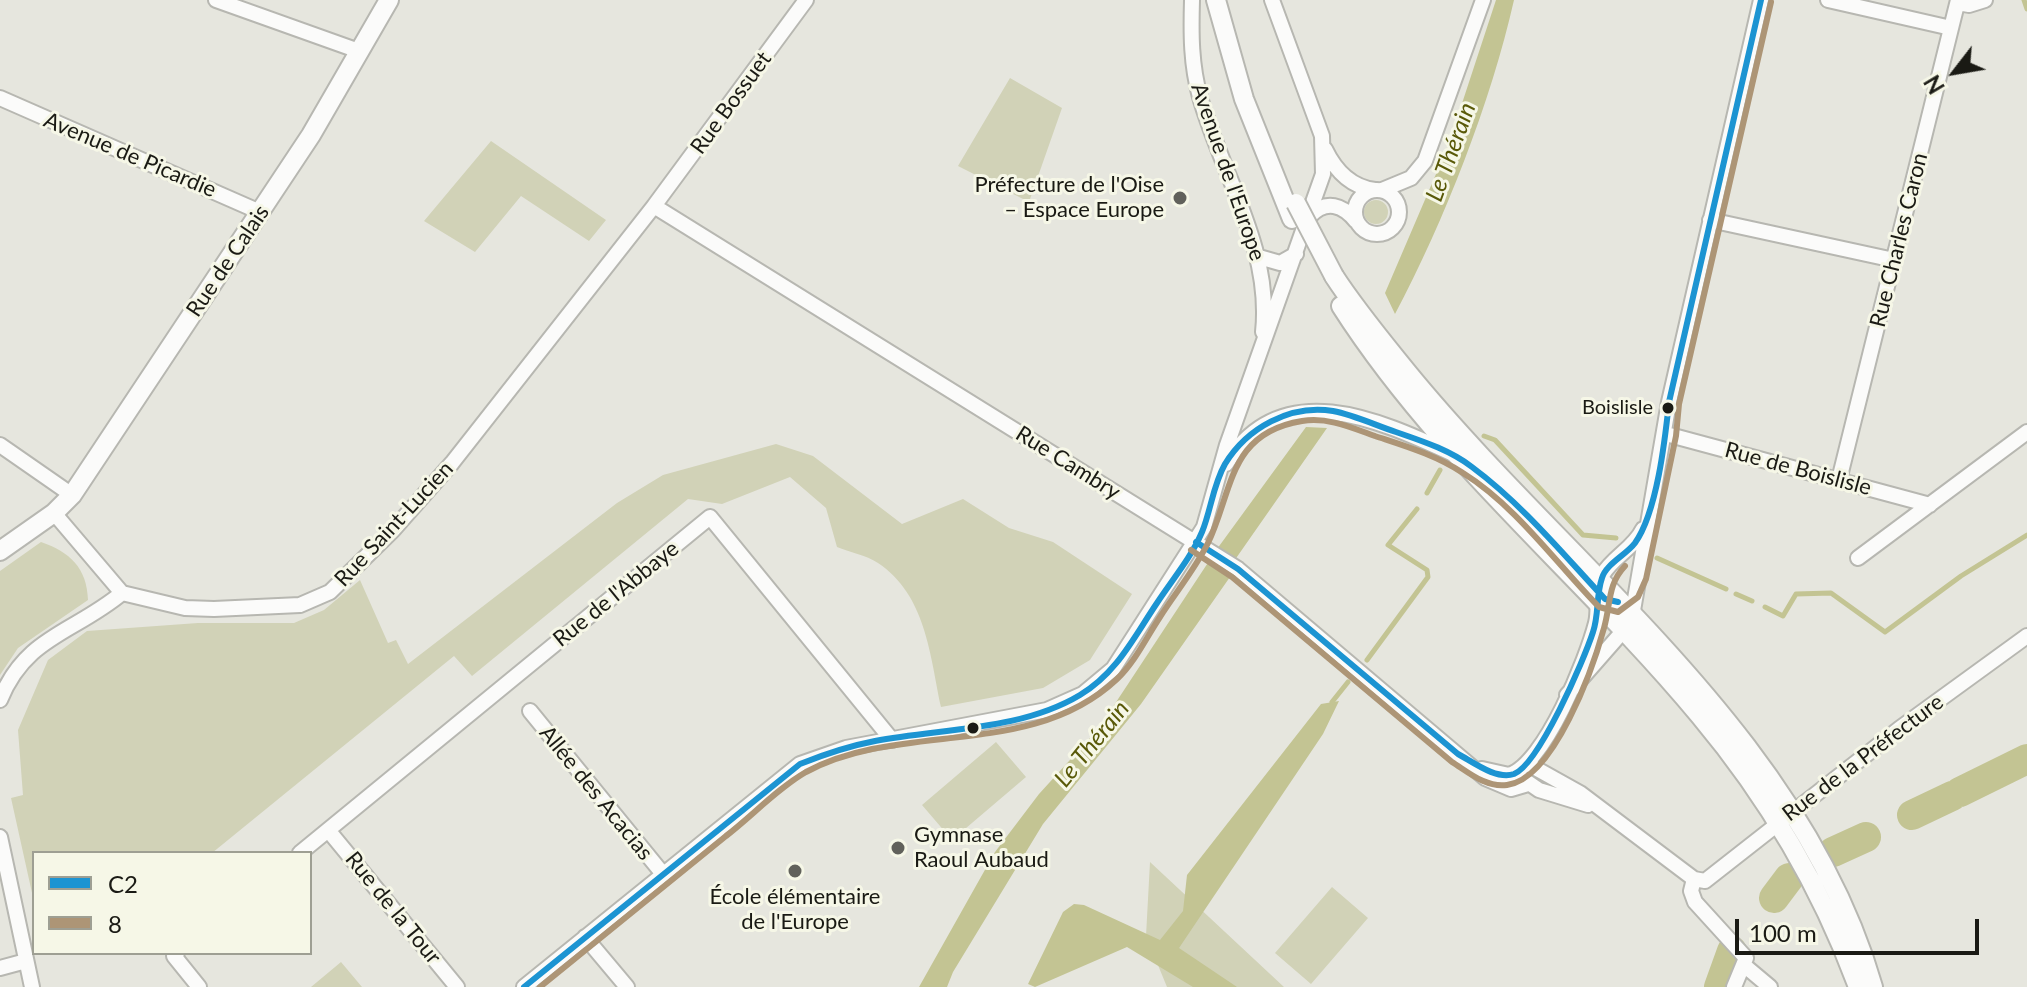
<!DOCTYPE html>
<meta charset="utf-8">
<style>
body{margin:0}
#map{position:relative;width:2027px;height:987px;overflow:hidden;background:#e6e6de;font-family:Lato,sans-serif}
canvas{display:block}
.legend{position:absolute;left:32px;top:851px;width:280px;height:104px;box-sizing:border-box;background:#f6f7e7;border:2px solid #9e9f93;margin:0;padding:10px 14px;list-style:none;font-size:24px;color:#1a1a14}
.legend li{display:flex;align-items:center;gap:16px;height:40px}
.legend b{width:40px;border:2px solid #9e9f93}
.north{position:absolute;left:1915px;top:32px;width:80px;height:80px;-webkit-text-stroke:6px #f6f7e7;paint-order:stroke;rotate:239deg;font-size:22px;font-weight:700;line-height:32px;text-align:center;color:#1a1a14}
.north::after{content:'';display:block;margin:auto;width:28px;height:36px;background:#1a1a14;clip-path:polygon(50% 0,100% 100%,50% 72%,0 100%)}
.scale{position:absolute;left:1735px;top:919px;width:244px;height:36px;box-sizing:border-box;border:4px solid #1a1a14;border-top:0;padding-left:10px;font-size:24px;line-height:28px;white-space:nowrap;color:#1a1a14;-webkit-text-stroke:6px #f6f7e7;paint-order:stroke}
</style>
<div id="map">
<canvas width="2027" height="987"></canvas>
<ul class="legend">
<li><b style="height:10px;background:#1c94d2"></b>C2</li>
<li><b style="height:10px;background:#ad9576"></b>8</li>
</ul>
<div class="north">N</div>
<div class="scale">100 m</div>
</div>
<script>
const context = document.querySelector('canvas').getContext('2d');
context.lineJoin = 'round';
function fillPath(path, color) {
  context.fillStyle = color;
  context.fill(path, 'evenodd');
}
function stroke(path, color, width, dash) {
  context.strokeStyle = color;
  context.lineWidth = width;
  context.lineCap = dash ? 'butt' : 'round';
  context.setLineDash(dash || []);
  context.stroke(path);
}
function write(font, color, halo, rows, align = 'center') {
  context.font = font + ' Lato,sans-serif';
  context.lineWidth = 6;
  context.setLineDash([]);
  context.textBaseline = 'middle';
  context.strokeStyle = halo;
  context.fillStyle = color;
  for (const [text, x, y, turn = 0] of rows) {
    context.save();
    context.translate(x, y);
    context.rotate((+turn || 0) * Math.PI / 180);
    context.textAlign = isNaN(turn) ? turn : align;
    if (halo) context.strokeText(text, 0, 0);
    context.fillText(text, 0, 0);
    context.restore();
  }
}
const green = new Path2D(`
 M1010,78L1062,108L1029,202L958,166Z
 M491,141L606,220L589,241L521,196L475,252L424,221Z
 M1364 212a12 12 0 1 1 24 0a12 12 0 1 1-24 0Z
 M776,444L813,456L902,524L963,499L1009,528L1053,542L1132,594L1090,660L1043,688L941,707C930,655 926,595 878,563C866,555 849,552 837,547L826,508L790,477L722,504L688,499L472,676L454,656L212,853H34V902L11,798L23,795L18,730L48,660L87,631L198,623H294L324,610L360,580L388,643L396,640L408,664L617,503L663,475Z
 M41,542C70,552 87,568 88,600L18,648L0,675V571Z
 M996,742L1026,777L952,840L922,805Z
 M1150,862L1284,987H1167L1146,936Z
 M1332,887L1368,918L1311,984L1275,953Z
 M341,962L362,987H311Z`);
const water = new Path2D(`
 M1496,0H1514C1491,102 1444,222 1395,314L1385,293L1448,146Z
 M1306,427L1327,428L1232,564L1230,577L1141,704L1043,824L953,972L947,987H919L995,852L1039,794L1099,728L1217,549Z
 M1339,701L1323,734L1179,948L1237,987H1193L1127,947L1035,987L1028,984L1063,912L1074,904L1084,905L1160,940L1183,911L1187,875L1321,704Z`);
const stream = new Path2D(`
 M2024,0L2027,9
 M1484,436L1495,440L1583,535L1616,538
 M1427,493L1440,470
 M1657,558L1726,589
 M1736,594L1752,601
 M1765,607L1783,616L1796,594L1831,593L1885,632L1961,576L2027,535
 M1367,660L1428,577L1427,570L1388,545L1417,509
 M1332,702L1348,682`);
const river = new Path2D(`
 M1960,792L2027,759
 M1912,815L1952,796
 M1833,852L1866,837
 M1774,898L1789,878
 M1719,987L1732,951`);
const street = new Path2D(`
 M216,0L359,51
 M1192,0C1191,34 1191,65 1200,97C1222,175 1272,248 1263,332
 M1828,0L1951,28
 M1958,3L1969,5L1985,0
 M0,98L260,212
 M1325,149C1335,170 1351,187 1375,190
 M1355 212a22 22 0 1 1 44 0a22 22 0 1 1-44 0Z
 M1382,190L1411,178L1425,161L1483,0
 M654,206L1238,569L1485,778L1511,789L1528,784
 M1310,216C1326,199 1343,205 1356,221
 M1710,220L1894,260
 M1259,257L1280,263L1296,254
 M1666,434L1930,505
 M0,445L72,495
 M1226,464C1281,375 1377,419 1453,454
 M1839,480L1958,0
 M54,513L122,593L185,608L214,609L300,605L330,592L393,530L452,463L654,206L806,0
 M1858,558L2027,432
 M1567,695L1631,622L1669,402L1761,0
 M0,700C26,636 74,633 122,593
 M530,711L663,874
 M1528,764L1580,793L1694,879L1705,881L1899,729L2027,636
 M1482,769L1509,775C1545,764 1587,658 1596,623C1600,607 1594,589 1603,574C1613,557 1634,548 1643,529
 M1523,779L1539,790L1588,805
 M328,830L457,987
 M0,837L32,987
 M300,853L710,517L892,740
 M1694,879L1691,891L1695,902L1746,958L1734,987
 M585,937L627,987
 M177,953L174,956L199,987
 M1745,966L1770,987
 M0,968L26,961
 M524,987L800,764L846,748L1047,710L1083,694L1113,669L1204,527L1227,445L1323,174L1322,136L1272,0`);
const secondary = new Path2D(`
 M1216,0L1244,99L1292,219
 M1334,276C1356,310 1382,341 1407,372C1568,569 1800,733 1873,987
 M1341,306C1440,461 1583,575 1700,716C1767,796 1822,889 1858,987
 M0,551L54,513L72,495L311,135L389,0`);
const secondaryBridge = new Path2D(`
 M1296,203L1334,276`);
const bus1 = new Path2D(`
 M1196,542L1238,569L1458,754C1473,762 1496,780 1514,774C1539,764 1584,660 1593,632C1599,615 1596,595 1602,578C1606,564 1626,555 1635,543C1657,512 1665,440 1669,402L1761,0
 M524,987L800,764C825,754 849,746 875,741C942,728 1020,731 1080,695C1117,673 1134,637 1157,603C1172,580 1191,558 1202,532C1211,510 1213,485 1225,464C1247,428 1290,404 1333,411C1354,415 1375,425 1396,432C1422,441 1450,450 1472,467C1522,504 1563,554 1605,599L1618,602`);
const bus2 = new Path2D(`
 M1191,550L1232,577L1452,762C1468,772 1486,788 1507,785C1554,779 1593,668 1604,628C1611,604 1607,585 1625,566
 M540,987C602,937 664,887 726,836C752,816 778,788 806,772C902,720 1031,760 1117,679C1135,662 1146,638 1160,617C1176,592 1195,569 1208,543C1233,491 1228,433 1302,421C1328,417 1350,427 1375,436C1405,446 1436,455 1463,473C1516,506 1556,563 1599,607L1618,612L1638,597L1646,579L1676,436L1679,404L1771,2`);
const markers = [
 [1180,198,8,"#61615b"],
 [1668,408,7,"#1a1a14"],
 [973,728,7,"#1a1a14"],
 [898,848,8,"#61615b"],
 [795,871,8,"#61615b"]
];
const busNames = [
 ["Boislisle",1653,408]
];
const streetNames = [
 ["Rue Bossuet",731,103,-54],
 ["Avenue de Picardie",130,155,23],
 ["Avenue de l'Europe",1228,172,71],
 ["Rue Charles Caron",1899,240,-76],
 ["Rue de Calais",228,261,-56],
 ["Rue Cambry",1068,463,32],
 ["Rue de Boislisle",1798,469,15],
 ["Rue Saint-Lucien",394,524,-47],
 ["Rue de l'Abbaye",616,594,-39],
 ["Rue de la Préfecture",1863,758,-37],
 ["Allée des Acacias",596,793,51],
 ["Rue de la Tour",393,908,51]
];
const poiNames = [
 ["Préfecture de l'Oise",1164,185],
 ["– Espace Europe",1164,210],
 ["Gymnase",914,835,"left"],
 ["Raoul Aubaud",914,860,"left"],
 ["École élémentaire",795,897,"center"],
 ["de l'Europe",795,922,"center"]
];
const waterNames = [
 ["Le Thérain",1451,152,-70],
 ["Le Thérain",1092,744,-51]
];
fillPath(green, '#d1d2b7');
fillPath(water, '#c3c493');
stroke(stream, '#c3c493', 5);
stroke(river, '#c3c493', 30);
stroke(street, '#b7b7b1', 18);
stroke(secondary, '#b7b7b1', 22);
stroke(street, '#fbfbfa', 14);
stroke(secondary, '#fbfbfa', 18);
stroke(secondaryBridge, '#b7b7b1', 22, []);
stroke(secondaryBridge, '#fbfbfa', 18);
stroke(bus1, '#1c94d2', 6);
stroke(bus2, '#ad9576', 6);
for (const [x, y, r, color] of markers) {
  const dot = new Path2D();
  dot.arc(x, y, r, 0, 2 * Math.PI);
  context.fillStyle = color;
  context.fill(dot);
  stroke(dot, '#f6f7e7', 3);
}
write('20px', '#1a1a14', '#f6f7e7', busNames, 'right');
write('22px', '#1a1a14', '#f6f7e7', streetNames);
write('22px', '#1a1a14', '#f6f7e7', poiNames, 'right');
write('italic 24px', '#595908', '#f6f7e7', waterNames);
</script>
